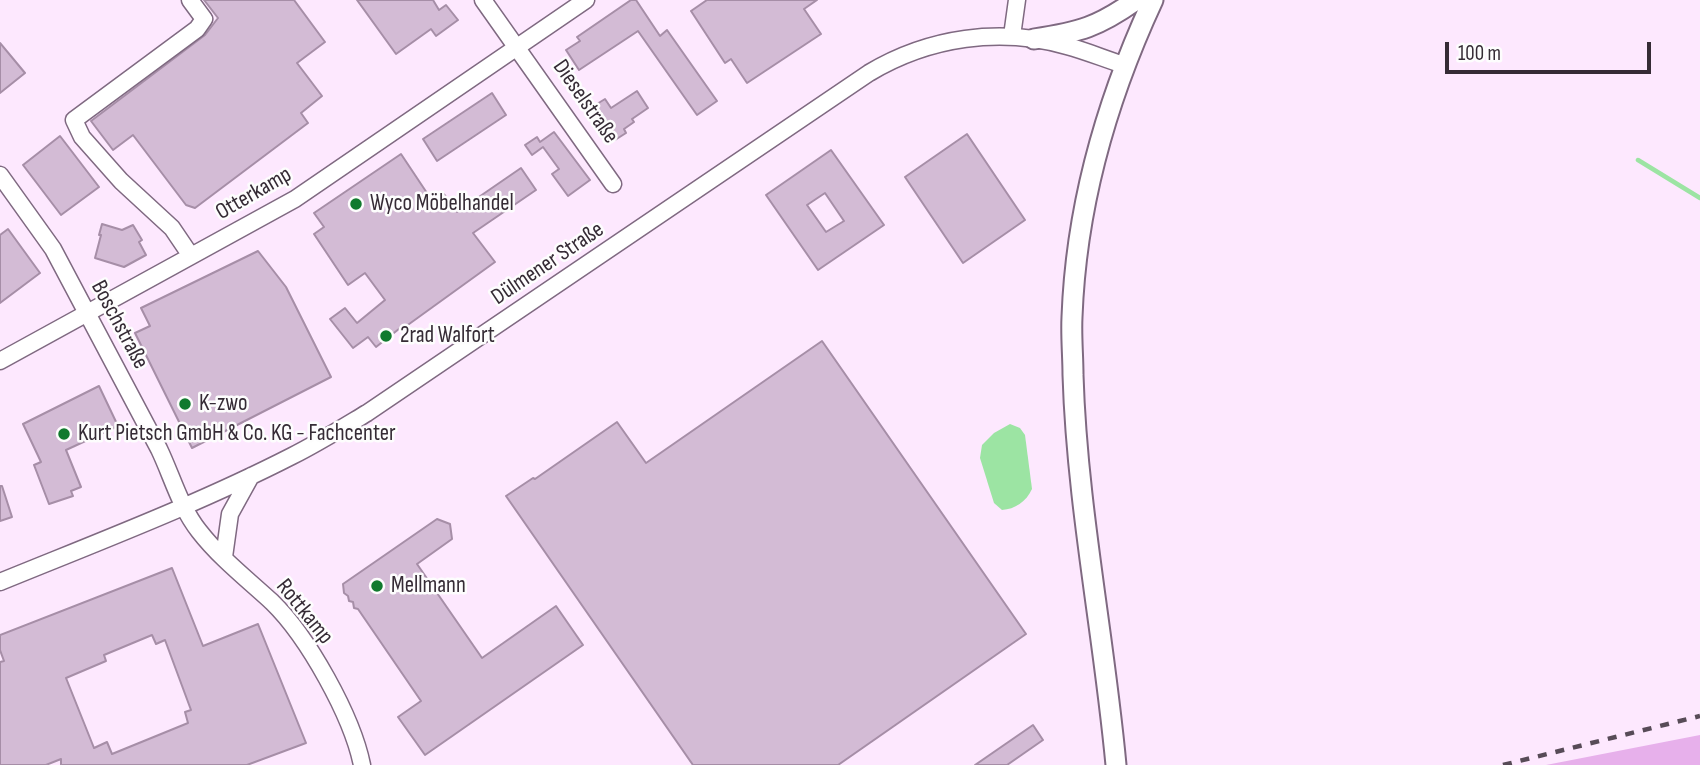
<!DOCTYPE html>
<meta charset="utf-8">
<style>
body{margin:0}
#map{position:relative;width:1700px;height:765px;overflow:hidden;background:#fde8fe;font-family:"Sofia Sans Condensed",sans-serif}
canvas{display:block}
.scale{position:absolute;left:1445px;top:42px;width:206px;height:32px;box-sizing:border-box;border:4px solid #352b35;border-top:0;padding-left:9px;font-size:21px;line-height:24px;white-space:nowrap;color:#352b35;-webkit-text-stroke:5px #fdfdfd;paint-order:stroke}
</style>
<div id="map">
<canvas width="1700" height="765"></canvas>
<div class="scale">100 m</div>
</div>
<script>
const context = document.querySelector('canvas').getContext('2d');
context.lineJoin = 'round';
function fillPath(path, color) {
  context.fillStyle = color;
  context.fill(path, 'evenodd');
}
function stroke(path, color, width, dash) {
  context.strokeStyle = color;
  context.lineWidth = width;
  context.lineCap = dash ? 'butt' : 'round';
  context.setLineDash(dash || []);
  context.stroke(path);
}
function write(font, color, halo, rows, align = 'center') {
  context.font = font + ' "Sofia Sans Condensed",sans-serif';
  context.lineWidth = 5;
  context.setLineDash([]);
  context.textBaseline = 'middle';
  context.strokeStyle = halo;
  context.fillStyle = color;
  for (const [text, x, y, turn = 0] of rows) {
    context.save();
    context.translate(x, y);
    context.rotate((+turn || 0) * Math.PI / 180);
    context.textAlign = isNaN(turn) ? turn : align;
    if (halo) context.strokeText(text, 0, 0);
    context.fillText(text, 0, 0);
    context.restore();
  }
}
const green = new Path2D(`
 M1700,735V765H1546Z`);
const water = new Path2D(`
 M1010,424L1020,428L1025,435L1032,489C1026,502 1015,509 1002,510L994,503L980,458L982,445L994,433Z`);
const stream = new Path2D(`
 M1638,160L1700,198`);
const building = new Path2D(`
 M204,0H294L325,42L297,63L322,96L301,113L308,123L195,208L186,205L133,135L113,150L91,121L205,35L218,18Z
 M357,0H433L439,10L446,5L458,20L436,36L431,29L396,54Z
 M631,0H636L660,36L667,30L717,101L697,115L638,31L579,70L566,50L580,41L577,37Z
 M707,0H817L804,9L821,34L747,83L731,59L725,63L691,11Z
 M0,43L25,73L0,93Z
 M637,91L648,108L632,119L634,122L624,129L626,133L615,140L592,107L605,99L611,108Z
 M492,93L506,115L437,161L423,139Z
 M554,132L590,180L568,196L552,174L559,169L543,147L532,155L525,145L537,137L540,142Z
 M967,134L1025,220L963,263L905,177Z
 M60,136L99,187L61,215L23,165Z
 M831,150L884,225L818,270L766,195ZM825,193L844,221L826,232L807,205Z
 M401,154L433,202L444,194L457,212L521,168L536,190L473,233L495,262L405,327L404,325L376,347L368,337L353,348L330,319L345,308L357,323L385,300L365,273L348,285L314,234L324,227L314,213Z
 M102,224L122,230L133,225L142,240L139,242L146,255L124,267L95,258L101,235H99Z
 M8,229L40,273L0,303V235Z
 M258,251L286,287L331,377L192,448L135,333L150,326L141,308Z
 M822,341L1026,634L838,765H693L506,496L533,478L535,479L617,422L646,463Z
 M99,386L118,426L66,450L81,487L71,491L73,496L49,504L34,465L41,462L23,424Z
 M0,486H2L12,517L0,521Z
 M437,519L450,524L452,539L417,564L482,658L556,606L583,645L425,755L398,717L421,701L358,609L354,608L353,602L349,601L348,596L344,593L343,584Z
 M172,568L203,646L258,624L306,743L247,765H61V759L46,765H0V662L4,661L0,650V635ZM152,635L156,644L165,640L191,710L185,712L188,723L112,754L107,742L94,748L66,678L106,661L104,655Z
 M1033,725L1043,740L1007,765H975Z`);
const minor = new Path2D(`
 M190,0L204,19L197,29L74,120L82,137L121,181L172,228L191,256
 M483,0L613,184
 M1012,36L1017,0
 M0,175L53,249L159,449C172,476 180,507 199,531C220,558 247,579 272,602C308,637 352,716 362,765
 M0,361L295,199L586,0
 M224,557L230,514L251,476
 M0,582C98,542 198,504 292,456C318,443 342,428 367,413L869,73C929,37 1000,27 1067,46C1086,51 1105,59 1124,65`);
const major = new Path2D(`
 M1034,39C1080,32 1098,27 1136,0
 M1116,765C1104,635 1077,506 1073,375C1073,356 1071,336 1072,317C1076,207 1107,99 1153,0`);
const rail = new Path2D(`
 M1503,765L1700,716`);
const markers = [
 [356,204,7,"#107a2e"],
 [386,336,7,"#107a2e"],
 [185,404,7,"#107a2e"],
 [64,434,7,"#107a2e"],
 [377,586,7,"#107a2e"]
];
const streetNames = [
 ["Dieselstraße",585,102,55],
 ["Otterkamp",254,194,-30],
 ["Dülmener Straße",548,264,-34],
 ["Boschstraße",119,325,62],
 ["Rottkamp",304,612,51]
];
const poiNames = [
 ["Wyco Möbelhandel",370,204],
 ["2rad Walfort",400,336],
 ["K-zwo",199,404],
 ["Kurt Pietsch GmbH & Co. KG - Fachcenter",78,434],
 ["Mellmann",391,586]
];
fillPath(green, '#e7b0eb');
fillPath(water, '#9ce4a3');
stroke(stream, '#9ce4a3', 4.5);
fillPath(building, '#d3bbd5');
stroke(building, '#a68ea7', 2);
stroke(minor, '#7f6981', 19);
stroke(major, '#7f6981', 23);
stroke(minor, '#fff', 16);
stroke(major, '#fff', 19);
stroke(rail, '#574b57', 4.5, [9, 9]);
for (const [x, y, r, color] of markers) {
  const dot = new Path2D();
  dot.arc(x, y, r, 0, 2 * Math.PI);
  context.fillStyle = color;
  context.fill(dot);
  stroke(dot, '#fdfdfd', 2.5);
}
write('23px', '#352b35', '#fdfdfd', streetNames);
write('23px', '#352b35', '#fdfdfd', poiNames, 'left');
</script>
